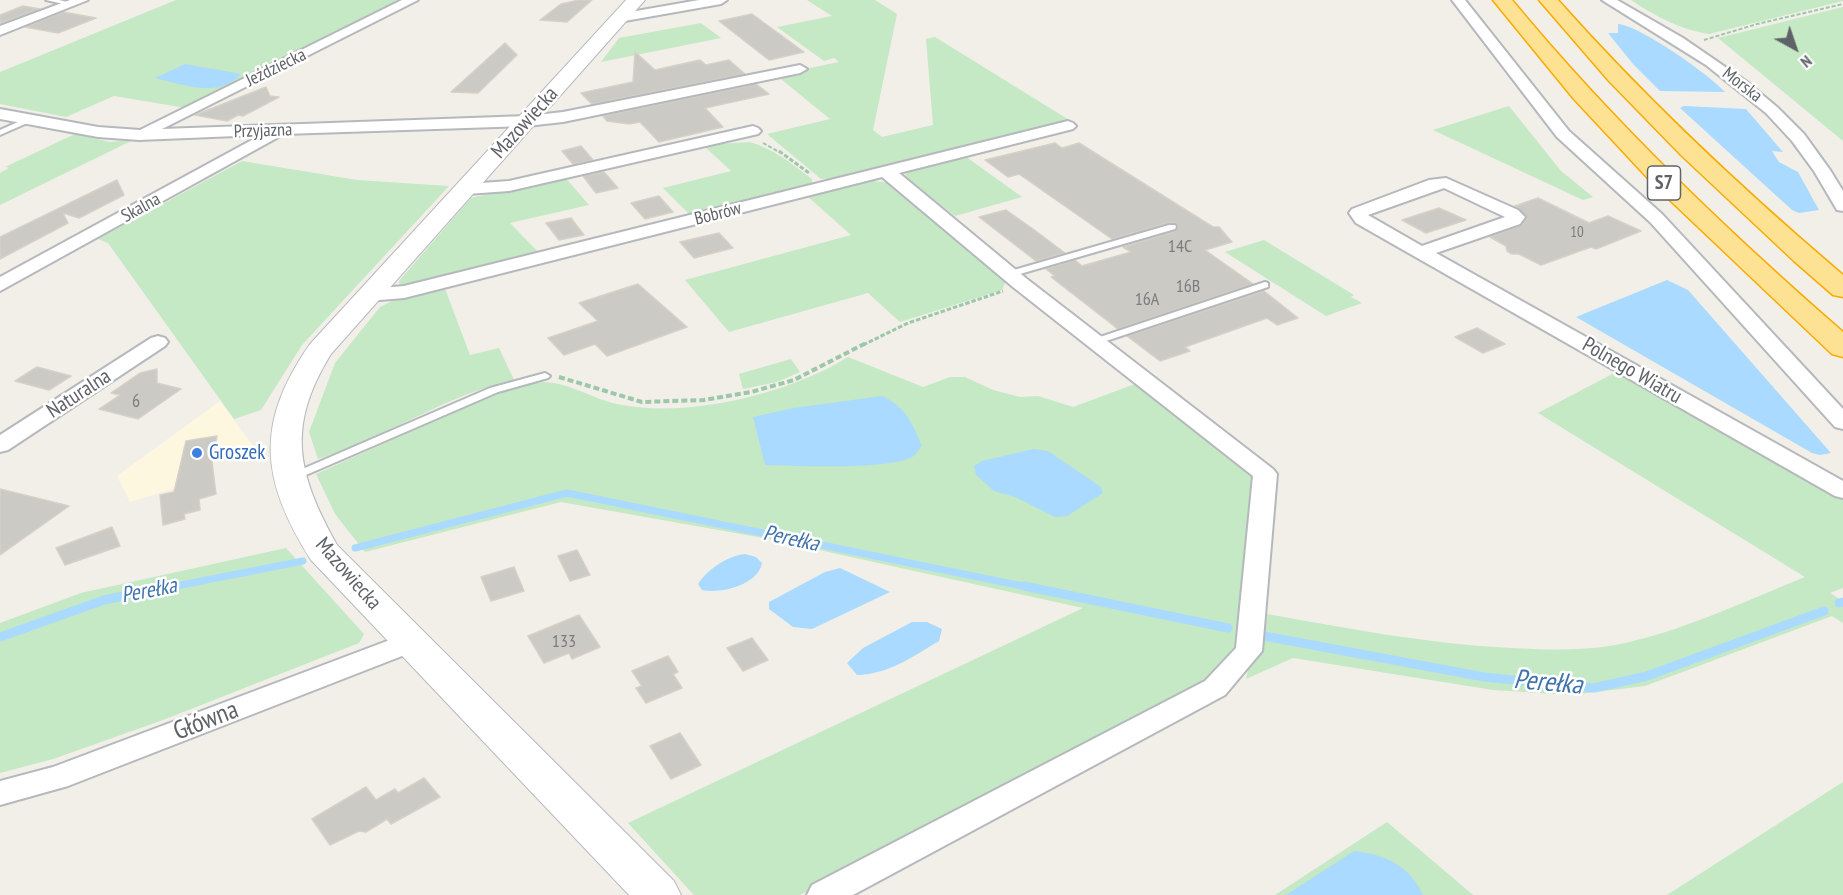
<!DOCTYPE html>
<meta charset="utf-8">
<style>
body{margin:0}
#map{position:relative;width:1843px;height:895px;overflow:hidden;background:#f1efe8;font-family:"PT Sans Narrow",sans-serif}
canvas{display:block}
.north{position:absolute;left:1765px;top:18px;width:60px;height:60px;-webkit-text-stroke:4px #fff;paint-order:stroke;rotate:140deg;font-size:16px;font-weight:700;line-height:24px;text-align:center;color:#5f6368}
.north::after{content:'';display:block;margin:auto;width:21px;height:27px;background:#5f6368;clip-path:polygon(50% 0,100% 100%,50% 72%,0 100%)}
</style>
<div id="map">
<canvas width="1843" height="895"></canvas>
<div class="north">N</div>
</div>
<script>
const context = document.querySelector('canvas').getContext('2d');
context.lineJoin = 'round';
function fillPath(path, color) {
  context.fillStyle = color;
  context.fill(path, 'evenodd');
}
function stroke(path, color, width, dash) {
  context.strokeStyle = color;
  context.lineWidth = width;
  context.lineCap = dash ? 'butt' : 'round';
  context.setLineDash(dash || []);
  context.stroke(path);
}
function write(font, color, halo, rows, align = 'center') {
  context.font = font + ' "PT Sans Narrow",sans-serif';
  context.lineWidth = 5;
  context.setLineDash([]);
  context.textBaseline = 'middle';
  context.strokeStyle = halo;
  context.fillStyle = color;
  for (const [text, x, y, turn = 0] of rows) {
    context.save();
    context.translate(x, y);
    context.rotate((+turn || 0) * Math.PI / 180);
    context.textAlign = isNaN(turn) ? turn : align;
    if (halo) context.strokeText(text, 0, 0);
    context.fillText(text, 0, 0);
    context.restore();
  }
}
const commercial = new Path2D(`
 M220,401L254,447L212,463L209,478L130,502L117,476Z`);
const green = new Path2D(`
 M176,0H407L186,108L114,96L66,117L0,104V72Z
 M807,0H875L897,14L873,130L882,137L933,125L926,39L935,37L1074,123L845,179H821L767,134L830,119L776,75L839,62L834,58L824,61L777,27L832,16Z
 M1631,0H1843V1L1709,34C1681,30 1655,16 1631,0Z
 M1843,7V141L1718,38Z
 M701,23L721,38L601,62L619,38Z
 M1509,106L1561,171L1593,197L1583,200L1433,130Z
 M75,134L110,142L133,140L0,205V173L9,168L5,167Z
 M750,142C774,149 792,164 812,179V184L805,189L691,216L663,188L731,171L703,145Z
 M965,156L1022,197L955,216L904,177L908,171Z
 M242,161L357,180L449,186L302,345L261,410L234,419L108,243L98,239Z
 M564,176L589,205L510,223L540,254L409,286H400L399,281L471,198Z
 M867,180L889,183L1006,280L1002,290L900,322L868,293L729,332L685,280L851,235L806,195Z
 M1264,240L1354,295L1351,297L1362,303L1326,316L1225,252Z
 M444,286L470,355L499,348L514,380C448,394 384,438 318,459L309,432L335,363L380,307L400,297Z
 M848,357L923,387L950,377H965L993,390L1020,397L1038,396L1073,407L1135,384L1250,473L1256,491L1242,639L1209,683L800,895H694L628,823L1083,608L769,539L561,502L365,552L335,514L316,474C356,456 396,438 436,420C468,405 499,389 534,383C564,378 589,398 617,404C686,419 789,394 848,357Z
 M791,359L800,372L777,382L743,389L739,374Z
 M1620,370L1843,498V588L1830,593L1843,601V623L1832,616L1645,686L1571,695L1493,690L1293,658L1246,679L1262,613C1345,628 1427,644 1511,648C1545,650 1582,651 1616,645C1681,632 1743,602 1805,577L1538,413Z
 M286,548L364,634L359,643L163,720L53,759L0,773V623L81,593Z
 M1843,782V895H1667Z
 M1387,822L1473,895H1275Z`);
const water = new Path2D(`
 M1618,24C1639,25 1710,75 1725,92L1660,91L1633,64L1608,33H1618Z
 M185,64L241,74C220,99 181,84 155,78Z
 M1684,106L1746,109L1783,152L1772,151L1779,162L1798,172L1819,210L1799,213L1792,210L1680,108Z
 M1667,280L1688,290L1831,453L1820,455L1812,453L1576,317Z
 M882,396C906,407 912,423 922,446C919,449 916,455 912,457C889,470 794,466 765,465L753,417L794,408Z
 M1034,449L1048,451L1101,487L1103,493L1067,516L1055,517L1015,497L994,491L976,475L974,466L982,461Z
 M745,554L756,557L762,563C758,585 721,594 702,590L698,584C708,569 727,556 745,554Z
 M840,568L890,592L812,629L793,627L769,609V602L825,572Z
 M912,622H927L942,629L939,641C912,657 889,674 857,675L847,663L863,648Z
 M1354,851C1386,855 1409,865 1423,895H1286Z`);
const streamFar1 = new Path2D(`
 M355,548L567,493L1032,588
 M166,588L303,561`);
const stream = new Path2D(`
 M1024,586L1228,628
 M1839,603L1843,602
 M1264,636L1484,677L1594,688L1647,676L1824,611
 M0,637L104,600L173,586`);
const building = new Path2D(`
 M579,0H592L567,22L540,20L561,4Z
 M23,6L40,9L0,23V15Z
 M63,12L96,18L58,33L25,27Z
 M752,14L804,52L769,60L719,21Z
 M505,43L517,55L478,93L451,92Z
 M635,52L655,70L700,60L706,65L729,60L745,74L592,104L581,93L633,82Z
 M756,84L769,94L705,108L723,127L659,142L640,122L629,124L607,121L603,116Z
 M266,87L270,96L279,97L243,116L238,115L227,121L195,115Z
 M1055,143L1062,148L1079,143L1213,227H1219L1232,242L1205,250L1253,284L1118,329L1051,277L1055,276L1046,269L1075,260L1082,266L1131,252L1123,247L1176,231L1178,226L1175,223H1168L1112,239L1019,174L1008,177L985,160Z
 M581,146L593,160L573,164L562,151Z
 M604,172L618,188L596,193L583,176Z
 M117,180L124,195L79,218L63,213L68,223L0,259V237Z
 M659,196L673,212L645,219L631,203Z
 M1538,198L1589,223L1608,216L1641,231L1596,249L1591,247L1541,265L1519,254H1512L1507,251L1506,246L1490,237L1522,225L1527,217L1515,206Z
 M1439,208L1466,220L1426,233L1402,220Z
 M1006,210L1033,229L1065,253L1036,261L979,217Z
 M571,218L584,235L559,240L546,223Z
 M719,233L733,248L694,258L680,242Z
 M638,284L687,327L607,356L595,344L564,355L548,338L598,321L579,303Z
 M1264,291L1298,318L1277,325L1267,318L1185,347L1190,351L1160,361L1127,336Z
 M1477,328L1505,344L1483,353L1455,337Z
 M37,367L71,376L49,390L15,381Z
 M157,369V383L181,389L138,419L99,409L120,395L111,393L140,373Z
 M217,436L212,462L216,494L199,499L200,510L184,514L185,519L163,525L160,495L174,492L186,441Z
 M0,489L69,506L0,555Z
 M112,527L120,546L65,565L56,548Z
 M577,550L590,575L570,581L558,556Z
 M514,567L524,591L491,601L481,577Z
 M579,615L600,647L572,659L569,653L544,663L528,636Z
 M752,638L768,660L743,671L727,648Z
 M668,656L678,672L673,674L682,688L646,703L636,688L642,686L632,671Z
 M680,733L701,765L671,779L650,746Z
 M424,778L440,797L391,824L387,819L366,832L359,831L330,845L312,819L366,787L376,800L395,789L398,793Z`);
const pathFar2 = new Path2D(`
 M1704,40L1757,24L1843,4
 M763,143L781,153`);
const pathFar1 = new Path2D(`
 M779,151L809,173
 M863,345L908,323L1003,291`);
const path = new Path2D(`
 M559,377L642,402L704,400L751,392L794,380L866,343`);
const lane = new Path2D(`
 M46,0H59L75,4L72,6Z
 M27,118L34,120L0,135V130Z
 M1169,225H1175L1176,227L1175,229L1013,276H1007L1006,274L1007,272Z
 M1265,282L1268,283V287L1094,345L1089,342L1091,340Z
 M545,373L550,376L548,378L498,392L299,478L295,479L290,476L291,474L490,388Z`);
const street = new Path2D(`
 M70,0H88L0,35V26Z
 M402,0H418L162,129L527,116L563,112L800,65L807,69L800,73L563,122L527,126L284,134L0,291V277L261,135L139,140L98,137L0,119V109L98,127L140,130Z
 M699,0H727L721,4L619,22L612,18L619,14Z
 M1452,0H1465L1569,131L1662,214L1843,409V429L1835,427L1650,222L1557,137Z
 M1602,0H1617L1683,38L1747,82L1777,107L1804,134L1830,170L1843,191V211L1837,210L1814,171L1792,141L1766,113L1706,65Z
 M1068,121L1073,123L1076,126L1073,129L899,173L1027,279L1273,469L1277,474L1262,651L1225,695L853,895H807L812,885L1205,681L1236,648L1253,476L1013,287L882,177L404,298L368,301L358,295L368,289L404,286Z
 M753,126L758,128L761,131L758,134L509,191L467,194L459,189L467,184L509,181Z
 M1446,178L1518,210L1525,217L1520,224L1436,253L1843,481V498L1835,496L1356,223L1349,213L1352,209L1429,180ZM1444,188L1505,217L1422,246L1368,215Z
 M158,336L165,338L168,342L165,346L8,450L0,452V435L151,338Z
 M411,632L420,635L424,642L420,649L68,786L0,805V781L53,767Z`);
const secondary = new Path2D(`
 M626,0H645L331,354C286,427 297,473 337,545L674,881L681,895H629L311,560C260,479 255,423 310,344Z`);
const highway = new Path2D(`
 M1493,0H1512C1612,121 1725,229 1843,332V357L1832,354L1656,187L1573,98Z
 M1539,0H1558C1646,99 1742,189 1843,275V297L1833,295L1794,261L1681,155L1609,81Z`);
const markers = [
 [197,453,6,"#3f7fe0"]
];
const farNumbernames = [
 ["10",1577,233]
];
const farStreetnames = [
 ["Jeździecka",276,68,-26],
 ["Morska",1742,85,38],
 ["Przyjazna",263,131,-2],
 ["Skalna",141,208,-29],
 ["Bobrów",718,214,-14]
];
const numberNames = [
 ["14C",1180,247],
 ["16B",1188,287],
 ["16A",1147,300],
 ["6",136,402],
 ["133",564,642]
];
const shields = [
 [1664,183,33]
];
const shieldNames = [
 ["S7",1664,183]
];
const streetNames = [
 ["Mazowiecka",525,123,-48],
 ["Polnego Wiatru",1632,371,30],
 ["Naturalna",79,394,-33],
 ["Mazowiecka",348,574,49]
];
const shopNames = [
 ["Groszek",209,453]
];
const waterNames = [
 ["Perełka",791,539,12],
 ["Perełka",149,591,-11]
];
const nearStreetnames = [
 ["Główna",206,721,-21]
];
const nearWaternames = [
 ["Perełka",1548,683,5]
];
fillPath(commercial, '#fef7e0');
fillPath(green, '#c5e8c5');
fillPath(water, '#aadaff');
stroke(streamFar1, '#aadaff', 7);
stroke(stream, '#aadaff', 9);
fillPath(building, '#cccac5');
stroke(building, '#d6d1c6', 1.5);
stroke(lane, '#b5b8bc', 4);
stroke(street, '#b5b8bc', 4);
stroke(secondary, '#b6babf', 2);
stroke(highway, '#f9ab00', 3);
stroke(pathFar2, '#9cc7a9', 2, [4, 2]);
stroke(pathFar1, '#9cc7a9', 3, [4.5, 2]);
stroke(path, '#9cc7a9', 4, [6, 3]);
fillPath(lane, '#fff');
fillPath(street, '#fff');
fillPath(secondary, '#fff');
fillPath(highway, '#fde293');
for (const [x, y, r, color] of markers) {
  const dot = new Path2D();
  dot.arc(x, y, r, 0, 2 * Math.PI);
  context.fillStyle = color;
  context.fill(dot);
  stroke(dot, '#fff', 2);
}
write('15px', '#7a7d7f', null, farNumbernames);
write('18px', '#5f6368', '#fff', farStreetnames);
write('18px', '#7a7d7f', null, numberNames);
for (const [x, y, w] of shields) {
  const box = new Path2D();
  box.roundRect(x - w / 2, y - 17, w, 34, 4.5);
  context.fillStyle = '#fff';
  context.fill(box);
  stroke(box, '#5f6368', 1.5);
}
write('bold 20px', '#5f6368', null, shieldNames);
write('21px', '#5f6368', '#fff', streetNames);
write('21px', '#366cbe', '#fff', shopNames, 'left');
write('italic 22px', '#4174aa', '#fff', waterNames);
write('26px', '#5f6368', '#fff', nearStreetnames);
write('italic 27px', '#4174aa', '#fff', nearWaternames);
</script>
